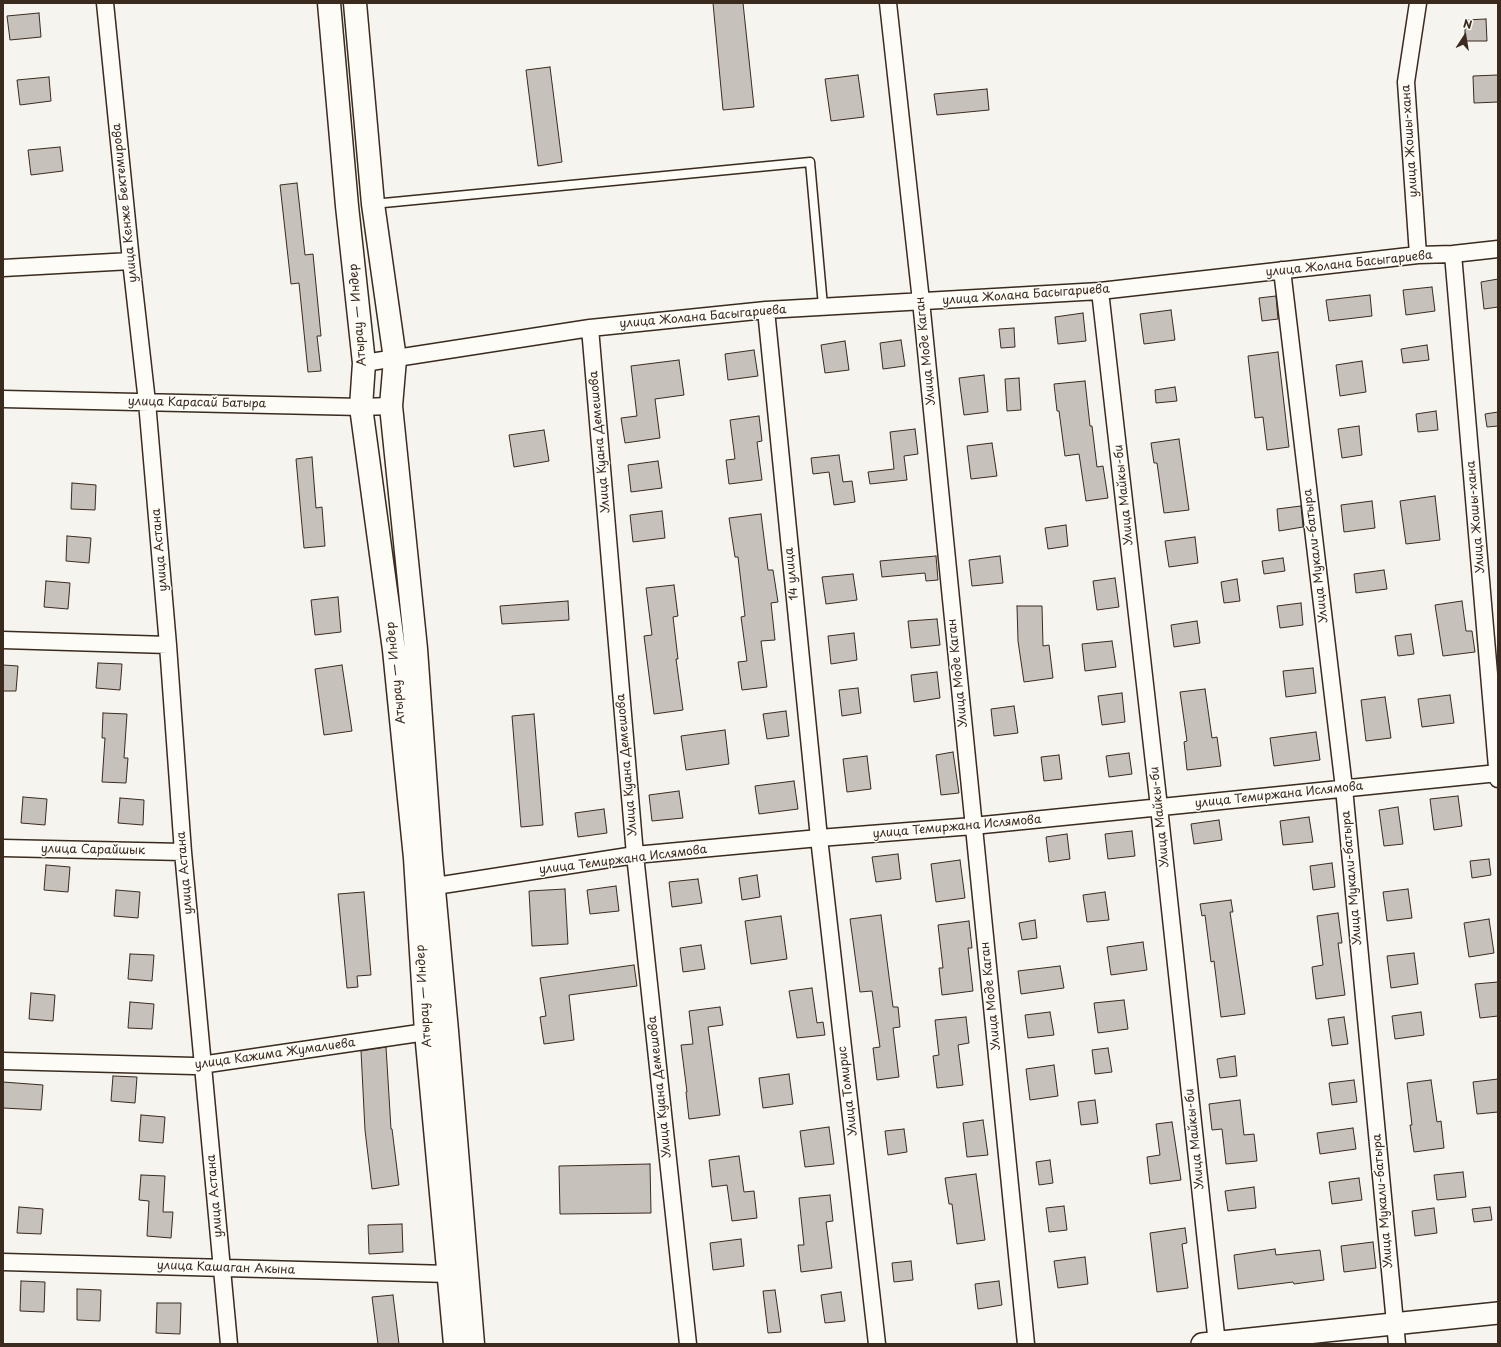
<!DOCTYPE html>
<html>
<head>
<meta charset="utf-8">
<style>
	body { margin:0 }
	#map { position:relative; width:1501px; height:1347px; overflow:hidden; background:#f5f4ee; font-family:"Playpen Sans",sans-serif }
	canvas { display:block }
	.frame { position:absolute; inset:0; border:4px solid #3b2a1e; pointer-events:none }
	.north { position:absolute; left:1445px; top:16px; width:40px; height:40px; -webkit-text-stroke:3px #fdfcf7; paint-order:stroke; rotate:12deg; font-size:11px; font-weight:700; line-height:16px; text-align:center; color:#3b2a1e }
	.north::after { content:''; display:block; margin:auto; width:14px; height:18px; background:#3b2a1e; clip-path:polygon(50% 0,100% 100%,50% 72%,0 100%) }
</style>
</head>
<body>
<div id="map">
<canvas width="1501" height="1347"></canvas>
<div class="frame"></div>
<div class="north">N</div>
</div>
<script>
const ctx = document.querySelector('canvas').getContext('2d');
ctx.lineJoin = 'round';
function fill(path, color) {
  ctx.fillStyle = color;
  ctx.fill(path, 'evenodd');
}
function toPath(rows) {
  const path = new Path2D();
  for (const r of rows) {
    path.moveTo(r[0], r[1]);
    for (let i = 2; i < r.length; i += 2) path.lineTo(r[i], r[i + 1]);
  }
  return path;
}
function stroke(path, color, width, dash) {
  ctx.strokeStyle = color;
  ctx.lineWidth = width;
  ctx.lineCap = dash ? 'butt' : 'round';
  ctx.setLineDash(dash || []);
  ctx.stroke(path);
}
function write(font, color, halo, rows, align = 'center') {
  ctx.font = font + ' "Playpen Sans",sans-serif';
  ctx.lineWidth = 3;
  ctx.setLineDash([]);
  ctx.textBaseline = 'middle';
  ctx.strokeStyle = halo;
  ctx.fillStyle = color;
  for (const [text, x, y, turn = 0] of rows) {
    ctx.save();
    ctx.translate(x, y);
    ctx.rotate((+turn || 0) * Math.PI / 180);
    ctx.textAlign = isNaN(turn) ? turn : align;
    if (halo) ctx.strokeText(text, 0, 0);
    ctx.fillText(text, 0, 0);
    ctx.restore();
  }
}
const building = toPath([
	[713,3,743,3,754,107,723,110,713,3],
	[39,13,41,37,10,40,7,16,39,13],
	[1486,19,1487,41,1465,41,1465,20,1486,19],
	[550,67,562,162,538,166,526,70,550,67],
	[858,75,864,117,831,121,825,79,858,75],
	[1498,75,1498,102,1474,103,1473,76,1498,75],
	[49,77,51,101,20,105,17,80,49,77],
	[987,89,989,110,937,115,934,94,987,89],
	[60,147,63,171,31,175,28,150,60,147],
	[297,183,305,255,313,254,321,336,317,336,321,371,308,372,299,283,291,284,280,185,297,183],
	[1498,279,1498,307,1484,309,1481,282,1498,279],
	[1432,287,1435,311,1406,315,1403,290,1432,287],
	[1370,295,1372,316,1329,321,1326,300,1370,295],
	[1276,296,1278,319,1262,321,1259,298,1276,296],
	[1171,310,1175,340,1144,344,1140,314,1171,310],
	[1083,313,1086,341,1058,344,1055,317,1083,313],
	[1014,328,1015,347,1001,348,999,329,1014,328],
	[901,340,905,366,883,369,880,343,901,340],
	[845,341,849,370,825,373,821,345,845,341],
	[1427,345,1429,360,1403,363,1401,349,1427,345],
	[754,350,758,376,728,380,725,354,754,350],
	[1278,352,1289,447,1267,450,1263,417,1255,418,1248,356,1278,352],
	[679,360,684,395,655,399,660,438,625,443,621,418,637,416,631,366,679,360],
	[1362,361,1366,392,1340,396,1336,365,1362,361],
	[984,375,988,412,964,415,959,378,984,375],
	[1019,378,1021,410,1007,411,1005,379,1019,378],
	[1085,381,1090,426,1092,426,1097,467,1103,466,1108,498,1086,501,1079,454,1065,456,1059,411,1057,411,1054,384,1085,381],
	[1175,387,1177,401,1156,403,1155,390,1175,387],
	[1436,411,1438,430,1418,432,1416,414,1436,411],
	[1498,412,1498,426,1487,427,1485,414,1498,412],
	[759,416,762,441,757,442,762,480,729,484,726,460,735,459,730,420,759,416],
	[1359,426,1362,455,1342,458,1338,429,1359,426],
	[915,429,918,454,904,456,907,480,870,484,868,472,894,469,890,432,915,429],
	[544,430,549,461,514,467,509,435,544,430],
	[1179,439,1189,510,1164,513,1157,463,1154,463,1151,443,1179,439],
	[992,443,997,476,971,479,967,446,992,443],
	[839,455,843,482,852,481,855,502,834,505,829,472,813,474,811,458,839,455],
	[312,457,316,508,322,507,325,546,304,548,296,459,312,457],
	[658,461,662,488,631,492,628,465,658,461],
	[72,483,96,485,95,510,71,509,72,483],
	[1435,496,1440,540,1406,544,1400,501,1435,496],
	[1372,501,1375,528,1344,532,1341,505,1372,501],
	[1301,506,1303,527,1279,531,1277,509,1301,506],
	[662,511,665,538,633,542,630,515,662,511],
	[761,514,768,570,773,570,778,602,771,603,775,640,761,641,767,687,742,690,738,662,747,661,741,617,745,616,738,557,735,557,729,518,761,514],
	[1066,525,1068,546,1048,549,1045,528,1066,525],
	[67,536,91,538,89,563,66,561,67,536],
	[1195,537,1198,563,1169,567,1165,541,1195,537],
	[936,556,938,580,926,581,925,573,882,577,880,561,936,556],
	[1000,556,1003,583,972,586,969,560,1000,556],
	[1283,558,1285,571,1264,574,1262,561,1283,558],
	[1384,570,1387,589,1356,593,1354,574,1384,570],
	[853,574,857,600,826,604,822,577,853,574],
	[1115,578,1119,607,1097,610,1093,581,1115,578],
	[1237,579,1240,601,1224,603,1221,582,1237,579],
	[46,581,70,583,68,609,44,607,46,581],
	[674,585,678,616,673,617,678,659,676,659,683,710,654,714,644,636,652,635,646,588,674,585],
	[338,597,341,632,315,635,311,600,338,597],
	[568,601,569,620,502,624,500,606,568,601],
	[1462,601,1466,631,1472,631,1475,652,1443,656,1435,605,1462,601],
	[1301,603,1303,625,1280,628,1277,606,1301,603],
	[1017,606,1042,606,1043,646,1049,645,1053,678,1024,682,1018,641,1017,606],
	[937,619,940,645,911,648,908,621,937,619],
	[1197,621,1200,643,1174,647,1171,625,1197,621],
	[854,633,857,660,831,664,828,636,854,633],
	[1411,634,1414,654,1398,656,1395,636,1411,634],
	[1112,641,1116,667,1085,671,1082,644,1112,641],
	[98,663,122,664,120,690,96,688,98,663],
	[3,665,18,666,16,691,3,691,3,665],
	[342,665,352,731,324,735,315,669,342,665],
	[1313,668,1316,693,1286,697,1283,671,1313,668],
	[937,672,940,698,914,702,911,675,937,672],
	[858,688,861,713,842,716,839,690,858,688],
	[1205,689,1212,738,1217,737,1221,766,1187,770,1184,742,1187,741,1180,692,1205,689],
	[1122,693,1125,722,1102,725,1098,696,1122,693],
	[1450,695,1454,723,1422,727,1418,699,1450,695],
	[1385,697,1391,738,1366,741,1361,700,1385,697],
	[1014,706,1018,733,994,736,991,709,1014,706],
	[786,711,789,736,767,739,763,714,786,711],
	[103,713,127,714,124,758,128,758,126,783,102,782,105,738,102,738,103,713],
	[534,714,543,825,521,827,512,716,534,714],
	[725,730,729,764,686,770,681,736,725,730],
	[1316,732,1320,760,1274,766,1270,738,1316,732],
	[953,752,959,793,941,795,936,755,953,752],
	[1129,753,1132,774,1109,777,1106,756,1129,753],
	[1059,755,1062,779,1044,781,1041,757,1059,755],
	[867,756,871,789,847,792,843,759,867,756],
	[794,781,798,809,759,814,755,786,794,781],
	[679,791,683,818,652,821,649,795,679,791],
	[1458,796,1462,826,1434,830,1430,799,1458,796],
	[23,797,47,799,45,825,21,823,23,797],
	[120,798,144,800,143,825,118,823,120,798],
	[1398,807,1403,844,1384,846,1379,810,1398,807],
	[604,809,607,833,578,837,575,813,604,809],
	[1309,817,1313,842,1283,845,1280,821,1309,817],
	[1219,820,1222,840,1194,844,1191,824,1219,820],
	[1132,831,1135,856,1108,859,1105,834,1132,831],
	[1067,834,1070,859,1049,862,1046,837,1067,834],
	[898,854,901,879,876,882,872,857,898,854],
	[1489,859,1491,875,1472,878,1470,861,1489,859],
	[960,860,965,898,936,902,931,864,960,860],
	[1332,863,1335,887,1313,890,1310,866,1332,863],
	[46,865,70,867,68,892,44,890,46,865],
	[757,875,760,897,742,900,739,878,757,875],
	[698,879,702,903,672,907,669,882,698,879],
	[616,886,619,911,590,914,587,890,616,886],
	[565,889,568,944,532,946,529,891,565,889],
	[1408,889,1412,918,1387,921,1383,892,1408,889],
	[116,890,140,892,138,918,114,916,116,890],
	[364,892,371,975,357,976,358,987,347,988,338,894,364,892],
	[1105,892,1109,920,1087,922,1083,895,1105,892],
	[1231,900,1233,912,1230,912,1245,1014,1221,1017,1214,961,1211,962,1205,915,1202,916,1200,904,1231,900],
	[1338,913,1342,943,1338,943,1345,995,1316,999,1312,967,1323,965,1317,916,1338,913],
	[881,915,893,1007,898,1007,900,1027,893,1028,899,1077,877,1080,873,1048,880,1047,872,991,860,992,850,919,881,915],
	[781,916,787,959,751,964,745,921,781,916],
	[1489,919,1494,953,1469,957,1464,923,1489,919],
	[1035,920,1037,938,1022,940,1019,923,1035,920],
	[969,921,972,948,968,948,973,991,942,995,939,968,943,968,938,925,969,921],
	[1143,942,1147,970,1111,975,1107,947,1143,942],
	[701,945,705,969,683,972,680,948,701,945],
	[1414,953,1418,984,1391,988,1387,956,1414,953],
	[130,954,154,955,152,981,128,979,130,954],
	[634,965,637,986,569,995,574,1040,544,1044,540,1017,546,1016,540,978,634,965],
	[1060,966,1064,988,1021,994,1018,971,1060,966],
	[1498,982,1498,1016,1480,1018,1475,984,1498,982],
	[812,988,817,1023,823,1022,825,1035,797,1038,789,991,812,988],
	[31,993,55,995,53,1021,29,1019,31,993],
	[1124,1000,1128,1029,1098,1033,1094,1003,1124,1000],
	[130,1002,154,1004,152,1029,128,1028,130,1002],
	[720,1007,723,1025,708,1027,720,1115,689,1119,686,1092,687,1092,681,1045,693,1044,689,1011,720,1007],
	[1050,1012,1054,1035,1028,1038,1025,1015,1050,1012],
	[1421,1012,1424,1035,1395,1039,1392,1016,1421,1012],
	[966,1017,969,1043,958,1045,963,1085,937,1088,933,1056,939,1055,935,1020,966,1017],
	[1344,1017,1348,1044,1332,1046,1328,1019,1344,1017],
	[386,1047,391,1129,392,1129,399,1185,372,1189,365,1130,361,1051,386,1047],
	[1108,1048,1112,1072,1095,1074,1092,1050,1108,1048],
	[1235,1056,1237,1076,1220,1078,1217,1059,1235,1056],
	[1054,1065,1058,1096,1030,1100,1026,1069,1054,1065],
	[789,1074,793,1104,763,1108,759,1078,789,1074],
	[113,1076,137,1077,135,1103,111,1101,113,1076],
	[1498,1079,1498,1112,1477,1114,1473,1082,1498,1079],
	[1354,1080,1357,1102,1332,1105,1329,1083,1354,1080],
	[1431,1080,1437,1122,1441,1121,1444,1148,1414,1152,1410,1125,1412,1125,1407,1083,1431,1080],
	[3,1082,43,1085,41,1110,3,1108,3,1082],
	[1095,1100,1098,1123,1081,1125,1078,1102,1095,1100],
	[1240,1100,1244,1135,1254,1134,1257,1161,1226,1164,1222,1129,1212,1130,1209,1104,1240,1100],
	[141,1115,165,1117,163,1143,139,1141,141,1115],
	[983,1120,988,1155,967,1157,963,1123,983,1120],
	[1172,1122,1181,1180,1150,1184,1147,1157,1160,1155,1156,1124,1172,1122],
	[829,1127,834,1164,805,1167,800,1131,829,1127],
	[1353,1128,1356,1149,1320,1154,1317,1133,1353,1128],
	[904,1129,907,1152,888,1155,885,1131,904,1129],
	[739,1156,744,1192,754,1191,757,1218,732,1221,727,1185,712,1187,709,1160,739,1156],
	[1050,1160,1053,1183,1039,1185,1036,1162,1050,1160],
	[650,1164,651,1213,560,1214,559,1166,650,1164],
	[1463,1172,1466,1197,1437,1200,1434,1175,1463,1172],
	[976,1174,985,1240,957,1244,952,1204,949,1204,945,1178,976,1174],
	[141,1175,165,1176,163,1212,173,1212,171,1238,147,1236,149,1201,139,1200,141,1175],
	[1359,1178,1362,1200,1332,1204,1329,1182,1359,1178],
	[1254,1187,1256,1208,1228,1211,1225,1191,1254,1187],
	[830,1195,833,1221,826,1222,832,1268,801,1272,798,1245,804,1245,799,1198,830,1195],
	[1064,1206,1067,1230,1049,1232,1046,1208,1064,1206],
	[19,1207,43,1209,41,1234,17,1233,19,1207],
	[1490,1207,1492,1220,1474,1222,1472,1209,1490,1207],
	[1434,1208,1437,1233,1415,1236,1412,1211,1434,1208],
	[402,1224,403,1252,369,1254,368,1225,402,1224],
	[1185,1228,1187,1243,1182,1244,1188,1288,1157,1292,1150,1233,1185,1228],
	[741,1239,744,1266,713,1270,710,1243,741,1239],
	[1373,1242,1376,1268,1344,1272,1341,1246,1373,1242],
	[1275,1249,1276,1255,1320,1250,1324,1280,1294,1284,1293,1282,1238,1289,1234,1255,1275,1249],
	[1085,1257,1088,1284,1058,1288,1054,1261,1085,1257],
	[911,1261,913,1280,894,1282,892,1263,911,1261],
	[21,1281,45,1282,44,1312,20,1311,21,1281],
	[999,1281,1002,1305,978,1309,975,1284,999,1281],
	[77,1289,101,1290,100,1321,77,1320,77,1289],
	[775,1290,781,1332,768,1333,763,1291,775,1290],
	[841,1292,845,1321,825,1323,821,1295,841,1292],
	[393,1295,399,1344,378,1344,372,1297,393,1295],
	[157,1303,181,1303,180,1334,156,1333,157,1303]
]);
const service = toPath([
	[373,204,810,162,823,306]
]);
const minor = toPath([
	[105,3,131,261,147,402,168,645,183,852,229,1344],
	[888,3,921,301,1026,1344],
	[1418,3,1406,82,1418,255],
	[1453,254,1498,779],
	[3,268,131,261],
	[1282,270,1344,788,1397,1344],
	[1100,291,1159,807,1217,1344],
	[766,310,819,838,877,1344],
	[590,328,635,855,688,1344],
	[364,363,590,328,766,310,1100,291,1418,255,1453,254,1498,249],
	[3,399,361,407,391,406],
	[3,640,168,645],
	[3,848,183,852],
	[423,888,635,855,819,838,973,826,1498,773],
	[3,1061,194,1066,426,1032],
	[3,1262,449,1274]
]);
const tertiary = toPath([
	[1202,1344,1498,1313]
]);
const secondary = toPath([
	[329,3,347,206,364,363,361,407,394,650,415,858,426,1032,455,1344],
	[355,3,373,204,395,359,391,406,416,649,431,857,447,1031,473,1344]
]);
const streetNames = [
	["улица Жошы-хана",1410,141,-94],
	["улица Кенже Бектемирова",125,203,-96],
	["улица Жолана Басыгариева",1349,264,-6],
	["улица Жолана Басыгариева",1026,295,-4],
	["Атырау — Индер",358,315,-95],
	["улица Жолана Басыгариева",703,317,-5],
	["Улица Моде Каган",926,351,-96],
	["улица Карасай Батыра",197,403,1],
	["Улица Куана Демешова",600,442,-95],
	["Улица Майкы-би",1124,495,-96],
	["Улица Жошы-хана",1476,517,-95],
	["улица Астана",160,550,-95],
	["Улица Мукали-батыра",1316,556,-97],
	["14 улица",792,574,-96],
	["Атырау — Индер",396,673,-96],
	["Улица Моде Каган",958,673,-96],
	["Улица Куана Демешова",627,765,-95],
	["улица Темиржана Ислямова",1279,795,-6],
	["Улица Майкы-би",1160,817,-96],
	["улица Темиржана Ислямова",957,827,-5],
	["улица Сарайшык",93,850,1],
	["улица Темиржана Ислямова",623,860,-7],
	["улица Астана",185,873,-95],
	["Улица Мукали-батыра",1352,878,-95],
	["Атырау — Индер",424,996,-94],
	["Улица Моде Каган",991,996,-96],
	["улица Кажима Жумалиева",275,1054,-8],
	["Улица Куана Демешова",660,1087,-96],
	["Улица Томирис",848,1091,-97],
	["Улица Майкы-би",1195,1139,-96],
	["улица Астана",215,1196,-95],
	["Улица Мукали-батыра",1383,1201,-95],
	["улица Кашаган Акына",226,1268,2]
];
fill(building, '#c7c1bb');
stroke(building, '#3b2a1e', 1);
stroke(service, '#3b2a1e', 11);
stroke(minor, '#3b2a1e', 19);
stroke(tertiary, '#3b2a1e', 24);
stroke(secondary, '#3b2a1e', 25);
stroke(service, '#fdfcf7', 8);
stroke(minor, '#fdfcf7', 16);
stroke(tertiary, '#fdfcf7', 21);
stroke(secondary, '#fdfcf7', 22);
write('12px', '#3b2a1e', '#fdfcf7', streetNames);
</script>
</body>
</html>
